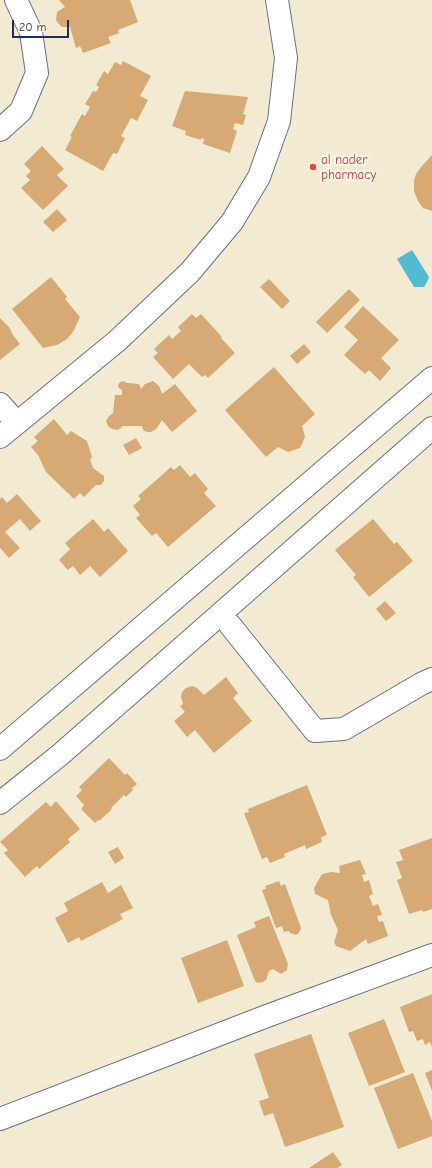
<!DOCTYPE html>
<html>
<head>
<meta charset="utf-8">
<style>
	body { margin:0 }
	#map { position:relative; width:432px; height:1168px; overflow:hidden; background:#f2ebd2; font-family:"Comic Neue",sans-serif }
	canvas { display:block }
	.scale { position:absolute; left:12px; top:20px; width:57px; height:18px; box-sizing:border-box; border:2px solid #1b2f5e; border-top:0; padding-left:5px; font-size:12px; line-height:14px; white-space:nowrap; color:#1b2f5e; -webkit-text-stroke:3px #fcf5e5; paint-order:stroke }
</style>
</head>
<body>
<div id="map">
<canvas width="432" height="1168"></canvas>
<div class="scale">20 m</div>
</div>
<script>
const ctx = document.querySelector('canvas').getContext('2d');
ctx.lineJoin = 'round';
function fill(path, color) {
  ctx.fillStyle = color;
  ctx.fill(path, 'evenodd');
}
function toPath(rows) {
  const path = new Path2D();
  for (const r of rows) {
    path.moveTo(r[0], r[1]);
    for (let i = 2; i < r.length; i += 2) path.lineTo(r[i], r[i + 1]);
  }
  return path;
}
function stroke(path, color, width, dash) {
  ctx.strokeStyle = color;
  ctx.lineWidth = width;
  ctx.lineCap = dash ? 'butt' : 'round';
  ctx.setLineDash(dash || []);
  ctx.stroke(path);
}
function write(font, color, halo, rows, align = 'center') {
  ctx.font = font + ' "Comic Neue",sans-serif';
  ctx.lineWidth = 4;
  ctx.setLineDash([]);
  ctx.textBaseline = 'middle';
  ctx.strokeStyle = halo;
  ctx.fillStyle = color;
  for (const [text, x, y, turn = 0] of rows) {
    ctx.save();
    ctx.translate(x, y);
    ctx.rotate((+turn || 0) * Math.PI / 180);
    ctx.textAlign = isNaN(turn) ? turn : align;
    if (halo) ctx.strokeText(text, 0, 0);
    ctx.fillText(text, 0, 0);
    ctx.restore();
  }
}
const water = toPath([
	[412,250,429,277,427,282,424,287,414,287,397,259]
]);
const building = toPath([
	[59,0,130,0,138,22,118,30,119,33,108,37,111,43,83,53,80,46,76,48,70,27,62,27,57,22,56,19,57,12,65,7],
	[123,61,151,76,140,96,148,100,137,121,131,118,121,136,125,138,117,154,113,153,103,171,65,150,72,137,70,136,82,114,85,116,90,107,85,104,93,91,96,92,99,87,96,85,104,71,108,74,115,62,121,65],
	[185,91,248,97,243,114,246,115,243,125,235,123,233,129,237,131,230,153,203,144,204,139,201,138,201,140,185,135,186,131,172,126],
	[42,146,64,169,57,175,68,186,43,210,21,188,30,180,26,176,31,171,24,164],
	[432,155,432,211,423,208,418,201,414,191,414,181,416,174,422,166],
	[57,209,67,220,53,232,43,222],
	[51,277,67,297,65,299,80,317,73,332,67,339,57,345,43,348,12,309],
	[269,279,290,301,282,309,260,287],
	[349,289,360,300,327,333,316,322],
	[363,306,399,340,381,358,391,368,380,381,369,370,365,374,344,355,358,340,344,327],
	[192,314,196,318,201,314,222,337,221,338,235,353,208,378,205,375,202,377,189,364,173,379,153,357,158,353,154,349,169,335,172,339,181,331,178,327],
	[0,318,9,327,13,335,20,344,0,360],
	[304,344,311,352,297,364,290,356],
	[274,367,315,414,302,426,305,437,300,448,288,452,278,447,266,457,225,410],
	[123,381,127,383,139,384,141,389,145,384,153,381,159,386,162,394,175,384,197,411,172,432,162,420,156,429,151,432,147,432,143,430,142,426,123,426,118,430,112,429,108,426,106,421,109,416,113,413,115,395,122,395,122,390,119,388,118,385,120,382],
	[54,419,67,435,71,431,87,441,92,457,90,460,93,468,104,476,104,481,101,485,96,485,84,497,80,493,74,499,46,472,38,455,31,447,38,441,34,437],
	[136,438,142,448,129,455,123,445],
	[180,465,190,477,195,473,208,489,204,493,216,506,168,547,156,533,152,536,136,518,140,515,133,506,141,499,138,496,171,467,174,470],
	[17,494,41,521,30,531,20,519,5,532,20,548,9,558,0,548,0,499,2,497,7,503],
	[93,519,104,532,108,528,128,551,100,577,90,566,80,575,73,566,68,570,59,560,70,549,65,543],
	[373,519,394,544,397,542,413,561,369,597,353,577,356,575,335,550],
	[385,601,396,613,386,621,376,609],
	[226,677,238,693,233,698,252,721,214,753,195,730,187,737,174,721,185,712,180,706,183,704,181,697,182,692,186,688,192,686,197,688,204,695],
	[109,758,125,775,127,773,137,784,132,788,133,790,126,797,124,795,111,808,112,809,99,821,98,820,95,823,81,809,84,805,76,796,82,790,79,787],
	[307,785,327,835,321,837,322,842,306,849,305,845,284,854,285,857,270,863,267,857,262,859,244,813,249,812,248,809],
	[56,801,80,829,68,839,70,842,39,869,37,866,25,877,4,853,8,850,0,842,46,802,51,807],
	[432,838,432,909,423,912,422,910,409,914,397,880,402,878,396,862,403,860,399,850],
	[118,847,124,858,115,864,108,852],
	[360,860,366,874,362,875,364,882,369,880,373,894,369,896,373,906,378,904,382,915,377,916,379,922,383,921,388,936,368,944,366,939,350,951,336,946,334,942,338,930,331,915,328,900,315,894,314,888,322,874,331,872,340,873,339,866],
	[279,881,281,886,285,884,301,928,299,933,296,935,290,933,289,931,284,932,282,926,276,928,262,890,266,889,265,886],
	[102,882,108,893,121,885,133,908,120,914,123,919,81,941,79,937,68,943,55,918,68,911,64,903],
	[269,916,288,964,287,970,281,974,273,969,269,971,266,980,263,982,258,983,255,981,237,935,256,927,254,922],
	[227,940,244,986,198,1003,181,958],
	[432,994,432,1047,430,1042,425,1045,423,1039,417,1041,413,1031,409,1032,400,1007],
	[384,1019,405,1072,369,1086,348,1033],
	[311,1034,344,1127,285,1147,273,1113,264,1116,259,1101,269,1098,254,1054],
	[432,1070,432,1091,425,1073],
	[413,1073,432,1121,432,1136,398,1149,374,1088],
	[333,1152,342,1165,337,1168,309,1168]
]);
const street = toPath([
	[0,130,21,111,37,73,31,32,16,0],
	[0,404,17,423],
	[0,437,117,341,190,272,232,222,259,177,279,121,286,58,277,0],
	[230,625,315,731,344,729,421,684,432,679],
	[0,749,432,378],
	[0,803,61,754,432,428],
	[0,1119,267,1016,432,955]
]);
const markers = [
	[313,167,4,"#e0444e"]
];
const healthNames = [
	["al nader",321,160],
	["pharmacy",321,175]
];
fill(water, '#54b9d3');
fill(building, '#d6a975');
stroke(street, '#667187', 24);
stroke(street, '#fff', 22);
for (const [x, y, r, color] of markers) {
  const dot = new Path2D();
  dot.arc(x, y, r, 0, 2 * Math.PI);
  ctx.fillStyle = color;
  ctx.fill(dot);
  stroke(dot, '#fcf5e5', 1.5);
}
write('13px', '#be3a42', '#fcf5e5', healthNames, 'left');
</script>
</body>
</html>
